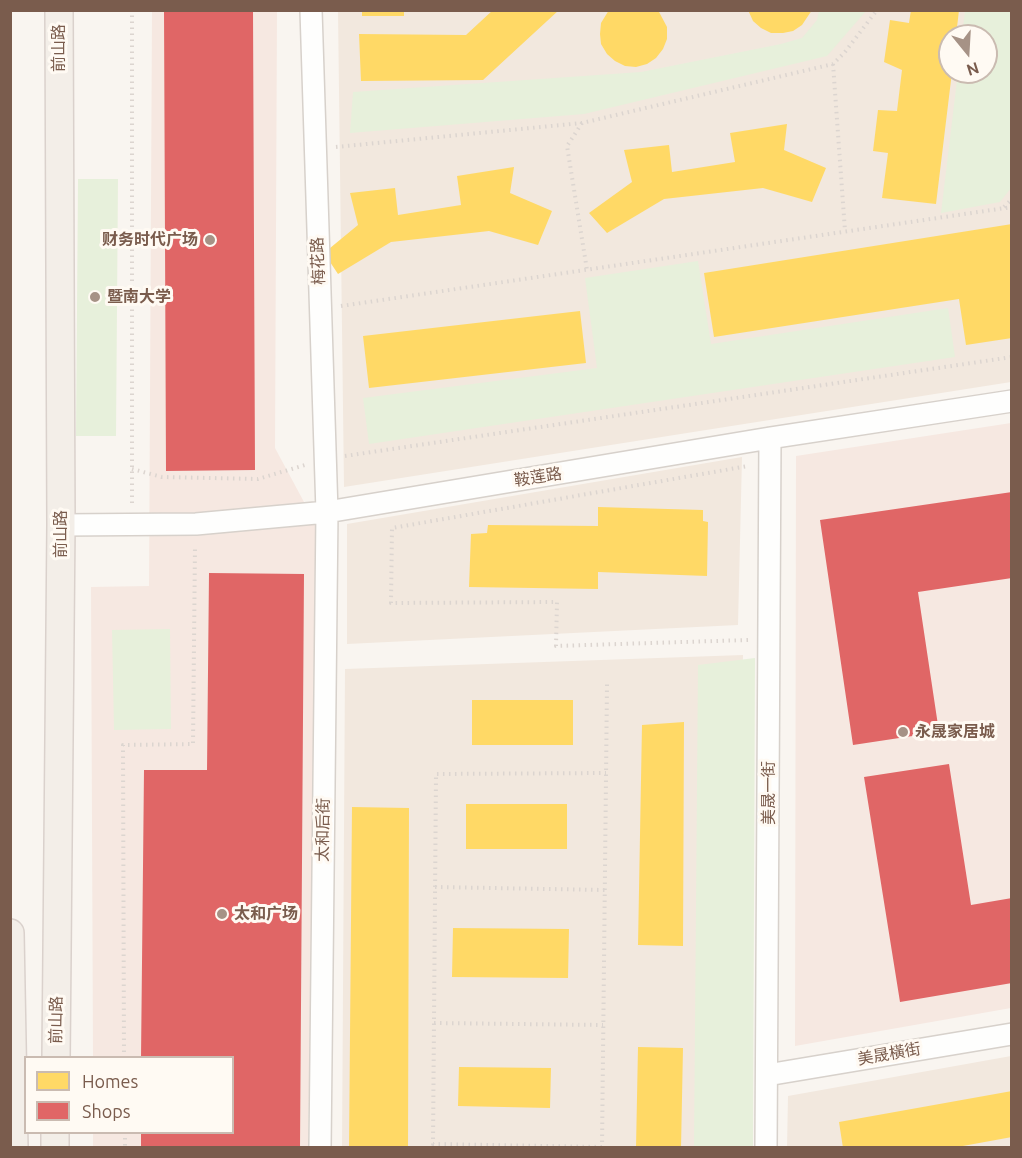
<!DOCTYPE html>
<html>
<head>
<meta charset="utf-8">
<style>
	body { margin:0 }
	#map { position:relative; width:1022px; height:1158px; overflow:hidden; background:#f9f5f0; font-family:Ubuntu,sans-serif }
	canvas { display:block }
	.frame { position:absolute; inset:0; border:12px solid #7a5c4d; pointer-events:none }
	.legend { position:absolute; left:24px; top:1056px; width:210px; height:78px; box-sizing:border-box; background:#fffaf3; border:2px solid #cabbb1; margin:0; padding:8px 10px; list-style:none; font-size:18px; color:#7a5c4d }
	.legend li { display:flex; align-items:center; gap:12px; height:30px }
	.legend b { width:30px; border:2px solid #cabbb1 }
	.north { position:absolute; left:938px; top:24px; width:60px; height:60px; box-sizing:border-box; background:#fffaf3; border:2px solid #cabbb1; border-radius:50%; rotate:162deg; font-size:16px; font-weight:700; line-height:24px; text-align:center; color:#7a5c4d }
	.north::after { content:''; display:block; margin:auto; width:21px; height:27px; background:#a69286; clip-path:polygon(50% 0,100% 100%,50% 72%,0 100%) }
</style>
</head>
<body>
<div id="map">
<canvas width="1022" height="1158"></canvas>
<div class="frame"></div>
<ul class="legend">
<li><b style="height:16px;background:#ffd966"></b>Homes</li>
<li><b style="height:16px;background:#e06666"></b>Shops</li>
</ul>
<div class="north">N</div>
</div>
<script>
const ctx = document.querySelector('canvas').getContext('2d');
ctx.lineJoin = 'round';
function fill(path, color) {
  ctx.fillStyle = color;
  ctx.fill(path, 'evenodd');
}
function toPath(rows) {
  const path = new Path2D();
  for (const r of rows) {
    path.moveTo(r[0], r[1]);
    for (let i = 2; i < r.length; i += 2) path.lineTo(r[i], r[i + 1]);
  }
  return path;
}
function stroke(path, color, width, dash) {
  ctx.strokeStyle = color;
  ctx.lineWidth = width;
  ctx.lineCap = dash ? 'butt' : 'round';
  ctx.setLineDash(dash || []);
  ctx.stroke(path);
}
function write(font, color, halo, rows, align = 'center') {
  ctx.font = font + ' Ubuntu,"Noto Sans SC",sans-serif';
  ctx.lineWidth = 6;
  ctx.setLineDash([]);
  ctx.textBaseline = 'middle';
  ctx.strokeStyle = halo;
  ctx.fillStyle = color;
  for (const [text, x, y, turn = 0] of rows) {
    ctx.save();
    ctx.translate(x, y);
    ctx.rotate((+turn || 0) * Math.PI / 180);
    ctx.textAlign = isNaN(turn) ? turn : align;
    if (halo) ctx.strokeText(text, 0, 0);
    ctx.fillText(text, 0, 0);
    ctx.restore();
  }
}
const residential = toPath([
	[338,11,1011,11,1011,382,344,487],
	[950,36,986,36,986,72,950,72],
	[742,457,738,625,347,644,347,524],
	[743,655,735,1147,342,1148,345,669],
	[1011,1056,1011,1147,787,1148,788,1096]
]);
const commercial = toPath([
	[152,11,277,11,275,448,318,528,308,1147,93,1147,93,1133,232,1132,232,1058,93,1057,91,587,149,586],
	[1011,423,1011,1008,795,1046,796,456]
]);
const green = toPath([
	[819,11,866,11,827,56,584,114,350,133,353,92,641,72,781,44,802,38,817,20],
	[965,11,1011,11,1011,188,1000,202,941,213,958,72,986,72,986,36,962,36],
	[78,179,118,179,116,436,76,436],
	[698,261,711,344,948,308,955,357,369,444,363,398,597,368,585,278],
	[170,629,171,729,114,730,112,630],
	[755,658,753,1147,694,1147,698,665]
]);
const homes = toPath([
	[362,10,404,10,404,16,362,16],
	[493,10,559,10,483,80,361,81,359,34,466,35],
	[609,10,658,10,667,27,667,39,663,49,656,58,647,64,636,67,625,66,615,61,607,54,601,44,600,34,601,23],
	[748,10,812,10,802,25,793,31,783,33,771,33,761,28,753,21],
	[911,10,959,10,956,36,950,36,950,72,952,72,936,204,882,198,888,153,873,151,878,110,897,111,902,70,884,62,890,20,909,23],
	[787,124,784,150,826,168,812,202,763,188,664,199,607,233,589,213,632,182,624,150,669,145,672,172,735,162,730,133],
	[514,167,510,193,552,211,538,245,489,231,391,242,338,274,324,253,358,225,350,193,395,188,398,215,461,205,457,176],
	[1012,224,1012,338,966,345,959,299,714,337,704,273],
	[580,311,586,363,369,388,363,336],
	[598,507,703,510,703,521,708,522,707,576,598,572,598,589,469,587,471,534,487,533,488,525,598,526],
	[472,700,573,700,573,745,472,745],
	[684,722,683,946,638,945,642,725],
	[466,804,567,804,567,849,466,849],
	[352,807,409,808,408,1148,349,1148],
	[453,928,569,929,568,978,452,977],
	[638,1047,683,1048,681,1148,636,1148],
	[459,1067,551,1068,550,1108,458,1106],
	[1012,1091,1012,1137,952,1148,843,1148,839,1122]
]);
const shops = toPath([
	[164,10,253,10,255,470,166,471],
	[1012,492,1012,578,918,592,939,732,853,745,820,520],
	[209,573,304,574,300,1148,141,1148,141,1132,232,1132,232,1058,141,1058,144,770,207,770],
	[949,764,971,905,1012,898,1012,983,900,1002,864,777]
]);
const path = toPath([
	[833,64,845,231],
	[582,123,567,146,587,270],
	[336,147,582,123,833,64,845,52,877,10],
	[1004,207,1012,199],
	[341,306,1012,207],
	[345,456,1012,357],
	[132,469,162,477,258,479,305,465],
	[132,503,132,10],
	[748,640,556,646,557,602,391,603,392,528,748,466],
	[435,887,605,890],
	[434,1023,603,1025],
	[124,1058,123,745,193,744,195,545],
	[125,1132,125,1148],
	[602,1147,433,1144,436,774,606,773],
	[602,1148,607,684]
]);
const minor = toPath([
	[311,10,327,512,320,1148],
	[61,525,196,524,327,512,770,438,1012,401],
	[767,1075,1012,1034],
	[766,1148,770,438]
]);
const major = toPath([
	[10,933,14,1148],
	[56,1058,61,525,59,10],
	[55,1132,55,1148]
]);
const markers = [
	[210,240,6,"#a69286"],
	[95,297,6,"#a69286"],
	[903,732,6,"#a69286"],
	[222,914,6,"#a69286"]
];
const streetNames = [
	["前山路",59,48,-90],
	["梅花路",318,261,-92],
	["鞍莲路",538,477,-9],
	["前山路",61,534,-90],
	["美晟一街",769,793,-90],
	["太和后街",323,830,-89],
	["前山路",56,1020,-89],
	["美晟橫街",889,1054,-10]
];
const poiNames = [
	["财务时代广场",198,240,"right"],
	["暨南大学",107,297],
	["永晟家居城",915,732],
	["太和广场",234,914]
];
fill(residential, '#f2e8de');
fill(commercial, '#f6e8e1');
fill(green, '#e7f0db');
fill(homes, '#ffd966');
fill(shops, '#e06666');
stroke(minor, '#d7d1cb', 24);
stroke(major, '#dad1cc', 30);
stroke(path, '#dcd5d0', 4, [1.5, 4.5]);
stroke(minor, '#fefefd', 21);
stroke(major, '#f3eee8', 27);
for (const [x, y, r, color] of markers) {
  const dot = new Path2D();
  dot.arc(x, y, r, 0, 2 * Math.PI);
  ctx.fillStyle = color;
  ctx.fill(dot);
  stroke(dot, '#fffaf3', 2);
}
write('16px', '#7a5c4d', '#fffaf3', streetNames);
write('bold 16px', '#7a5c4d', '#fffaf3', poiNames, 'left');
</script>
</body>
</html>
